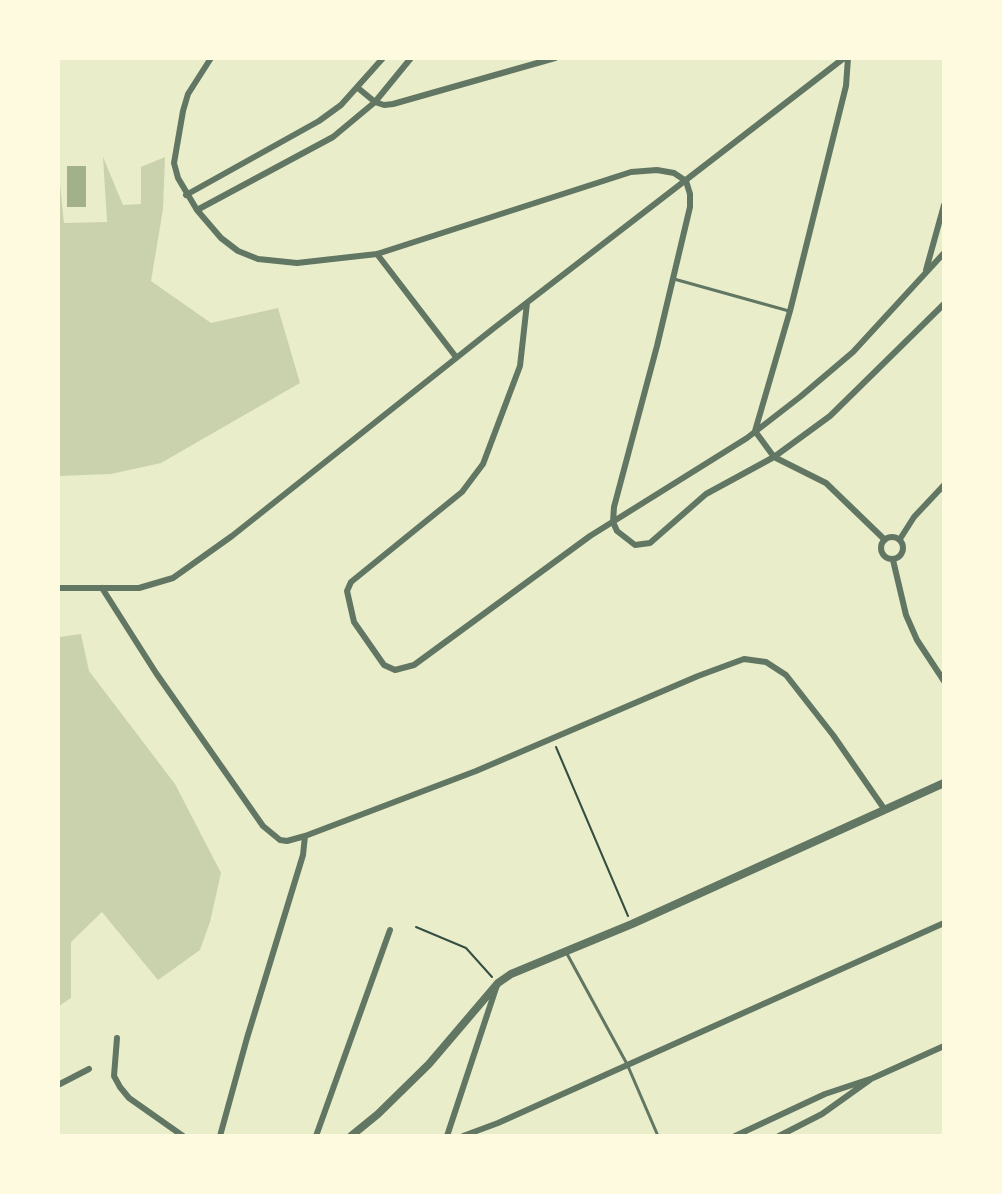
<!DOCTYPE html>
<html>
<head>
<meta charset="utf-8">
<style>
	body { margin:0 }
	#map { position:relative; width:1002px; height:1194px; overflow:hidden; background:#e9edc9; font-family:"Sofia Sans Condensed",sans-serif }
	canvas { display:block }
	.frame { position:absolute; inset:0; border:60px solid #fefae0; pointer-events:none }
</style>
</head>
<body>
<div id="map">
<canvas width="1002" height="1194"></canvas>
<div class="frame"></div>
</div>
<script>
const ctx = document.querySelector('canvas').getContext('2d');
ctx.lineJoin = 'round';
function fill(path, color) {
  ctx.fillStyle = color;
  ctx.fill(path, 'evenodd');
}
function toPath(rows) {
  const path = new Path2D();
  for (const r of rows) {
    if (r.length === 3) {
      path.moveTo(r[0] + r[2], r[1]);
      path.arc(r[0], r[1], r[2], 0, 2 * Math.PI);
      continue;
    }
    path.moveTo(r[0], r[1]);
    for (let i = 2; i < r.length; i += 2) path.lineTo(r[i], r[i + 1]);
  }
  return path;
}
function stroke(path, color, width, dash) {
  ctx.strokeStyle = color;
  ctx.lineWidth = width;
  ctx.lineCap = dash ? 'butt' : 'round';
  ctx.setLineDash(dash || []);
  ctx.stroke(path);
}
const green = toPath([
	[103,157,123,205,141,204,141,167,165,157,163,209,151,281,211,323,278,308,300,383,161,463,111,474,59,476,59,174,64,223,107,222],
	[81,634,89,671,175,784,221,873,210,922,200,950,158,980,102,912,71,942,71,998,59,1006,59,637]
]);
const water = toPath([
	[67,166,86,166,86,207,67,207]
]);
const path = toPath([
	[556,747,628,916],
	[416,927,466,948,492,977]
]);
const service = toPath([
	[674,279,789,311],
	[566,952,627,1064,658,1136]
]);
const minor = toPath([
	[211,58,188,94,183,111,174,163,178,178,197,210,221,238,238,251,258,259,297,263,377,254,631,172,657,170,674,173,686,181,690,194,690,207,657,346,614,507,613,522,617,531,635,545,650,543,706,494,774,457,830,416,944,304],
	[848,58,846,86,790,311,755,431,774,457,826,483,885,540],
	[358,88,375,102,384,105,393,104,555,58],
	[186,195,319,121,341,105,383,58],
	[197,210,333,137,375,102,411,58],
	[377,254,456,357],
	[926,270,944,205],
	[527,303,520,366,483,464,462,492,351,582,347,591,354,622,384,665,395,670,414,665,590,536,747,438,800,397,853,352,944,253],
	[892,548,11],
	[900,539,914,517,944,485],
	[893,560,906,615,917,640,944,681],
	[58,588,139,588,173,578,232,536,494,328,844,58],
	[102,588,156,673,263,826,280,840,287,841,305,836,476,771,698,676,744,659,766,662,786,675,833,735,885,810],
	[117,1038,114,1076,120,1087,129,1098,183,1136],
	[58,1085,89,1069],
	[220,1136,247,1038,303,855,305,836],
	[316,1136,390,930],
	[447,1136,497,985],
	[463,1136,498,1123,944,923],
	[735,1136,825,1094,873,1078,944,1046],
	[779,1136,822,1114,871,1079]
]);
const tertiary = toPath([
	[351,1136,378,1114,429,1064,498,983,511,974,632,924,944,783]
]);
fill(green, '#cad2ad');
fill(water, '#a3b18a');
stroke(path, '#344e41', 2);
stroke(service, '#617663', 3);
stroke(minor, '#617663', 6);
stroke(tertiary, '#617663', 8);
</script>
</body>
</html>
